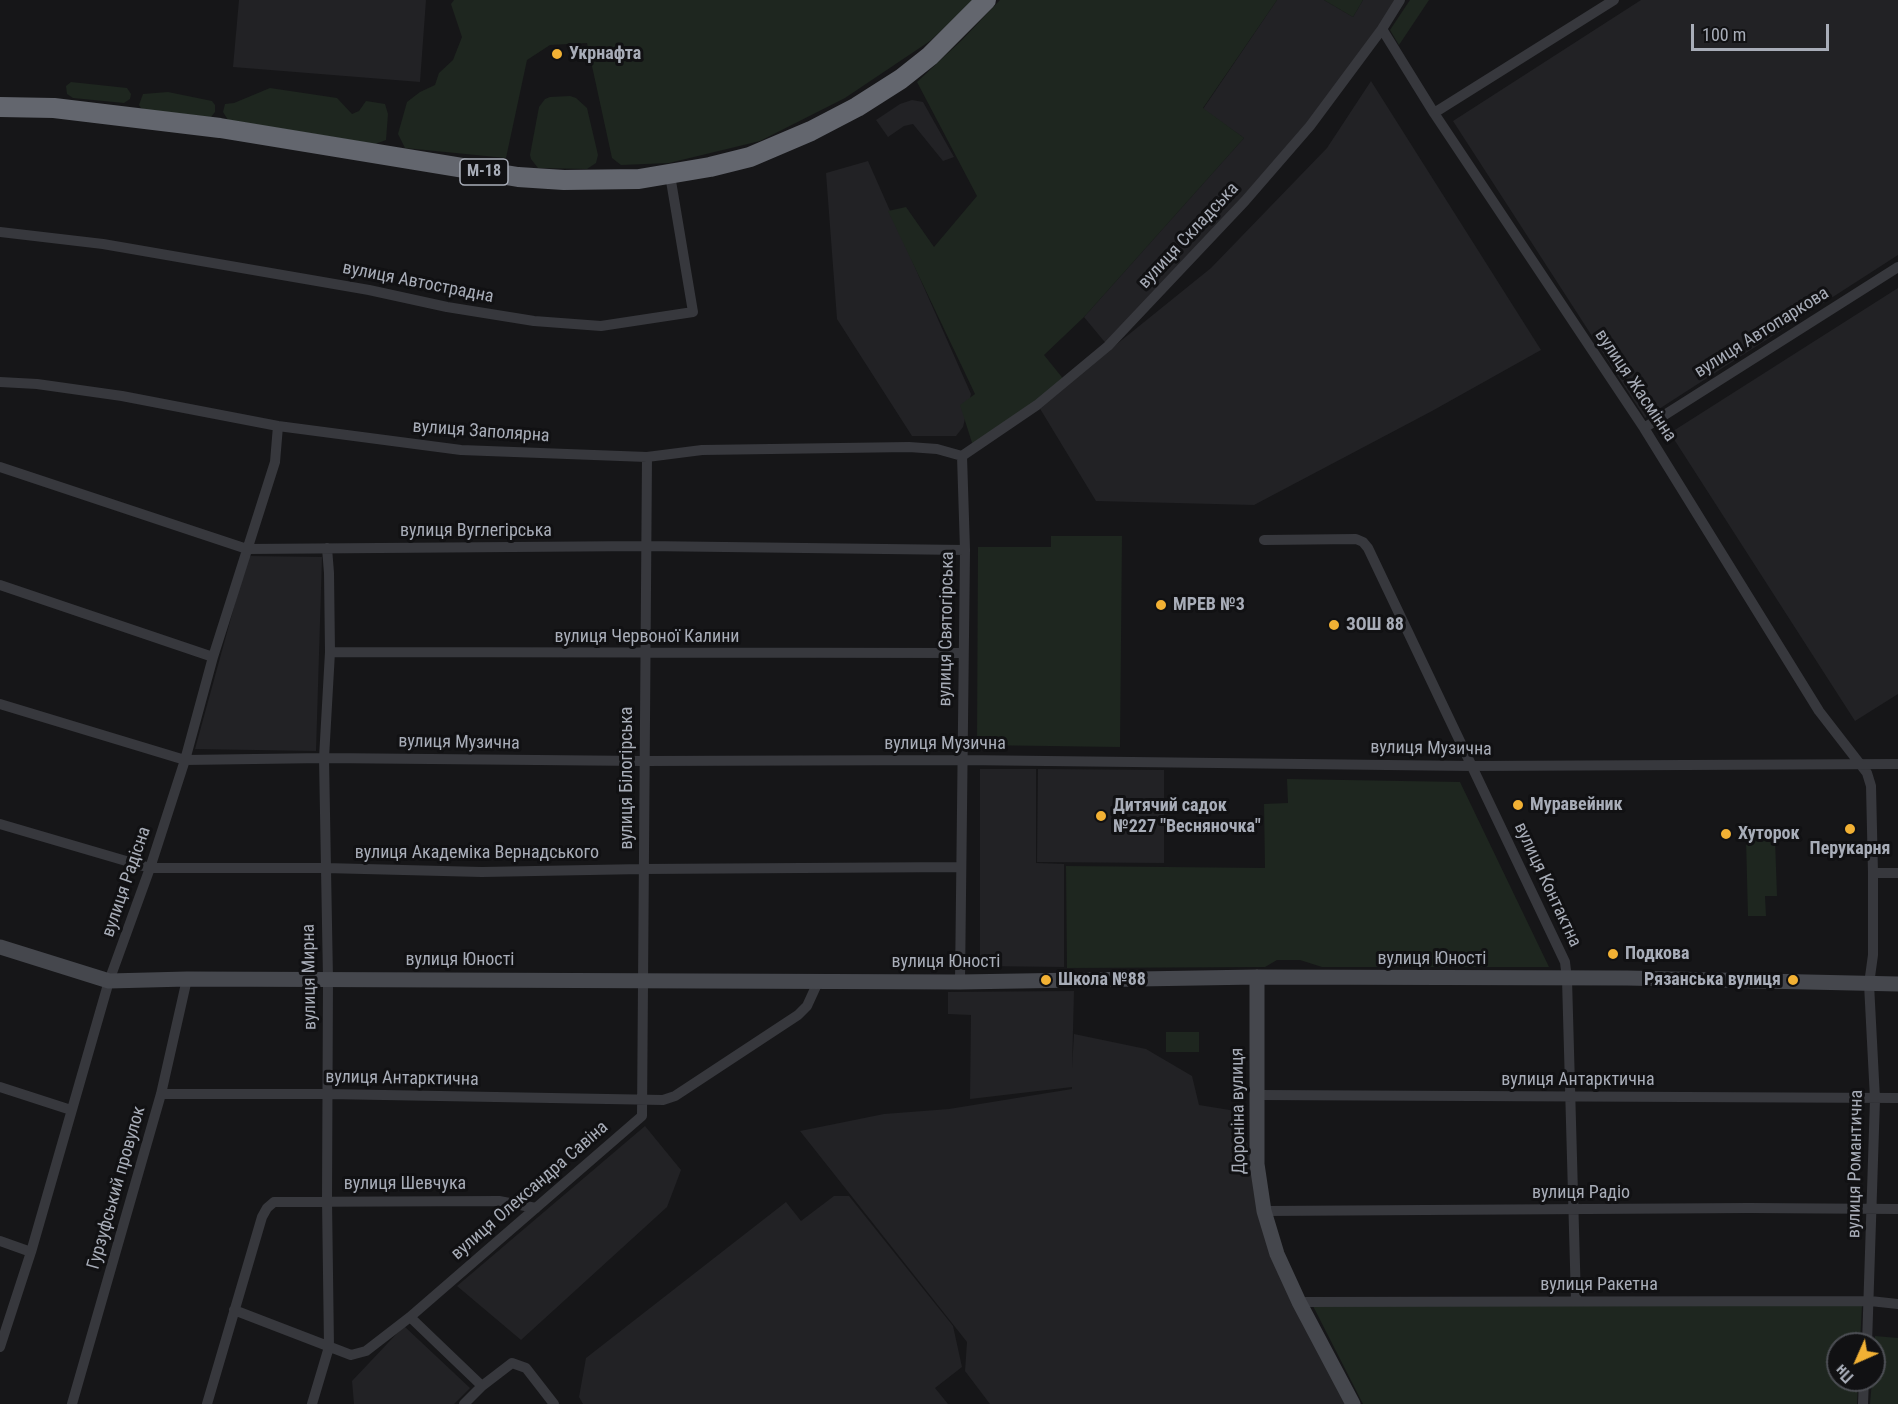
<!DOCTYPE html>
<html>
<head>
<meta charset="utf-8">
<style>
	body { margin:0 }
	#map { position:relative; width:1898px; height:1404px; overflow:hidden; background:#161618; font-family:"Roboto Condensed",sans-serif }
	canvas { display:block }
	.north { position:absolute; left:1826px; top:1332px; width:60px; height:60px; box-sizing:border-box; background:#111113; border:2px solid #4d4f55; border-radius:50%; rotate:225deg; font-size:16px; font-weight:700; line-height:24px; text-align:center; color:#a8adb8 }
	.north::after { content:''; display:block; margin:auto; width:21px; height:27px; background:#f2b134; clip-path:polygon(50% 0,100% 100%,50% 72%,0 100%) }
	.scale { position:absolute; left:1691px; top:24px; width:138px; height:27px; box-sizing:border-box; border:3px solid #a8adb8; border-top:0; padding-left:8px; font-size:18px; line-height:21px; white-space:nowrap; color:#a8adb8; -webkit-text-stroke:4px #111113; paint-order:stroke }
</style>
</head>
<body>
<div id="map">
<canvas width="1898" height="1404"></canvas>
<div class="north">Пн</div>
<div class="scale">100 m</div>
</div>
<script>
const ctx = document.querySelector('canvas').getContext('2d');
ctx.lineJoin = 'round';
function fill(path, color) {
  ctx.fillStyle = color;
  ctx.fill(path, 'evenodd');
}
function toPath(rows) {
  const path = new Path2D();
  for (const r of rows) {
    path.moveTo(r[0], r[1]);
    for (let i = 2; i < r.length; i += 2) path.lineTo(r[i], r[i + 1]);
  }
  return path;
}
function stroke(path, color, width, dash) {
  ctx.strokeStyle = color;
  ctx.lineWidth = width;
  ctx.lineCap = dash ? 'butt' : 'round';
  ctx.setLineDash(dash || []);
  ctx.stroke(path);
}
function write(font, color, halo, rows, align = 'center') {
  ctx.font = font + ' "Roboto Condensed",sans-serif';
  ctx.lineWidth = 6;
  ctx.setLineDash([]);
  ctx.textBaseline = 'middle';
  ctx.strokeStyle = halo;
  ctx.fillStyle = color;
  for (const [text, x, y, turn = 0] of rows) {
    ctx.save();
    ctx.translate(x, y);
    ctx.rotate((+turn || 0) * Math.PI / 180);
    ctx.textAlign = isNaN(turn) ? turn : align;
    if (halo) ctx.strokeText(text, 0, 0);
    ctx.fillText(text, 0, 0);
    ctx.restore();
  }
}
const built = toPath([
	[239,0,426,0,420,82,233,67],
	[1277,0,1324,0,1353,17,1363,0,1400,0,1310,126,1108,346,1084,317,1244,138,1203,109],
	[1641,0,1898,0,1898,255,1645,418,1453,121],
	[1371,81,1541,350,1432,411,1254,505,1096,501,1039,407,1211,268,1327,148],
	[912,100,923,102,954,157,943,161,913,124,904,126,888,137,876,120,900,104],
	[868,161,971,394,963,427,956,436,912,436,837,319,826,173],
	[1898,288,1898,694,1855,721,1670,433],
	[248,556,322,557,316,751,195,749],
	[980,769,1036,769,1036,863,1064,864,1064,967,980,966],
	[1038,769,1164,770,1164,863,1037,862],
	[1074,991,1072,1069,1074,1034,1146,1049,1192,1076,1199,1105,1242,1112,1259,1212,1346,1404,990,1404,965,1371,967,1342,800,1131,884,1114,949,1109,1072,1089,1072,1087,970,1099,971,1015,948,1014,948,992],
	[645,1126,681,1170,667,1207,521,1340,457,1286],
	[834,1196,849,1196,953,1326,962,1367,935,1388,948,1404,583,1404,579,1397,586,1358,786,1202,801,1221],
	[404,1326,470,1388,454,1404,354,1404,352,1381]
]);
const green = toPath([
	[454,0,975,0,930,41,845,98,760,141,669,163,621,165,612,158,587,43,550,45,527,60,506,158,405,148,398,134,407,102,420,92,435,85,439,73,453,60,462,37,451,4],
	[1000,0,1277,0,1203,108,1244,138,1084,317,1044,355,1065,381,974,449,960,405,975,394,888,211,906,207,934,247,977,196,917,82,962,40],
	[1324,0,1363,0,1353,17],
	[1410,0,1429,0,1399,45,1390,30],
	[71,82,127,88,131,94,130,99,124,103,73,98,67,94,66,86],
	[270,88,337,98,352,114,359,111,366,101,385,104,388,114,386,140,375,144,228,120,223,112,225,104,234,103],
	[168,92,212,101,215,105,215,112,211,117,147,110,141,108,139,105,143,94],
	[570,96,576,98,587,108,598,155,596,163,587,169,538,168,531,159,530,155,539,107,545,99,550,97],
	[1051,536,1122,536,1120,747,977,745,978,547,1051,547],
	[1287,779,1460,782,1549,967,1322,967,1300,960,1277,960,1265,967,1067,968,1066,866,1265,868,1264,804,1288,803],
	[1746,839,1775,839,1777,896,1765,896,1766,916,1748,916],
	[1166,1032,1199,1032,1199,1052,1166,1052],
	[1862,1305,1860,1344,1838,1344,1838,1380,1858,1380,1857,1404,1363,1404,1313,1306],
	[1875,1336,1898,1338,1898,1404,1870,1404,1872,1380,1874,1380]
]);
const street = toPath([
	[1382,29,1434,113,1644,428,1819,711,1867,773,1871,786,1873,873,1873,955,1869,984,1875,1099,1867,1344],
	[1434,113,1614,0],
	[0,232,103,244,369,290,447,307,534,321,601,326,693,312,670,175],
	[0,382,37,384,122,396,278,426,461,450,647,457,702,450,909,447,937,449,962,456],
	[1644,428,1898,267],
	[962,456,1037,405,1108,346,1245,201,1310,126,1382,29,1400,0],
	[0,467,247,549,645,546,965,550],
	[1264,540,1356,539,1363,542,1368,548,1565,962,1567,979,1576,1301],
	[0,585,213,657],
	[330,652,963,653],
	[0,704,185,760,324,758,643,761,962,760,1472,766,1898,764],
	[0,824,150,868,325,868,482,872,643,869,961,867],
	[1873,873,1898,873],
	[960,982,965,550,962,456],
	[0,1087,71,1110],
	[161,1094,328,1094,663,1100,675,1096,798,1015,807,1006,818,982],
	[1258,1095,1898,1098],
	[1264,1211,1749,1208,1898,1209],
	[0,1241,31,1252],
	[1299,1302,1870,1301,1898,1304],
	[234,1310,351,1355,366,1351,410,1317,642,1116,647,457],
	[410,1317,482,1386],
	[0,1347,31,1252,109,981,150,868,185,760,213,657,275,462,278,426],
	[72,1404,161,1094,187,979],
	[207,1404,262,1217,267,1208,274,1202,499,1201,536,1208],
	[312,1404,329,1347,327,1200,328,979,324,758,330,652,329,573,327,548],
	[464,1404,482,1386,512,1363,526,1368,554,1404],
	[1863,1404,1864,1380]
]);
const secondary = toPath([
	[0,947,109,981,187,979,960,982,1257,977,1627,978,1898,984],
	[1257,977,1257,1164,1264,1211,1277,1254,1299,1302,1353,1404]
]);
const highway = toPath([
	[0,107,54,108,220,128,518,177,564,180,639,179,710,167,750,157,811,131,857,107,901,79,930,56,986,0]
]);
const markers = [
	[557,54,6,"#f2b134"],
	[1161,605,6,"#f2b134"],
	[1334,625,6,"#f2b134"],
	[1518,805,6,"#f2b134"],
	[1101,816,6,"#f2b134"],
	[1850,829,6,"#f2b134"],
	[1726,834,6,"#f2b134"],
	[1613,954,6,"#f2b134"],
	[1046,980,6,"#f2b134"],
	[1793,980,6,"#f2b134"]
];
const shields = [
	[484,172,48]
];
const shieldNames = [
	["М-18",484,172]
];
const poiNames = [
	["Укрнафта",569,54],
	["МРЕВ №3",1173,605],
	["ЗОШ 88",1346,625],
	["Муравейник",1530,805],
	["Дитячий садок",1113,806],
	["№227 \"Весняночка\"",1113,827],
	["Хуторок",1738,834],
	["Перукарня",1850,849,"center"],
	["Подкова",1625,954],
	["Школа №88",1058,980],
	["Рязанська вулиця",1781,980,"right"]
];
const streetNames = [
	["вулиця Складська",1189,236,-47],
	["вулиця Автострадна",418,283,11],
	["вулиця Автопаркова",1762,333,-32],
	["вулиця Жасмінна",1635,386,56],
	["вулиця Заполярна",481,432,4],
	["вулиця Вуглегірська",476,531],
	["вулиця Святогірська",947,629,-89],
	["вулиця Червоної Калини",647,637],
	["вулиця Музична",459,743,1],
	["вулиця Музична",945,744],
	["вулиця Музична",1431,749,1],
	["вулиця Білогірська",627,778,-90],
	["вулиця Академіка Вернадського",477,853],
	["вулиця Радісна",127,882,-71],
	["вулиця Контактна",1547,885,65],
	["вулиця Юності",1432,959],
	["вулиця Юності",460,960],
	["вулиця Юності",946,962],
	["вулиця Мирна",310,977,-91],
	["вулиця Антарктична",402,1079,1],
	["вулиця Антарктична",1578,1080],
	["Дороніна вулиця",1239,1111,-91],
	["вулиця Романтична",1856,1164,-89],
	["вулиця Шевчука",405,1184],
	["Гурзуфський провулок",117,1188,-74],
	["вулиця Олександра Савіна",530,1191,-41],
	["вулиця Радіо",1581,1193],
	["вулиця Ракетна",1599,1285]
];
fill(built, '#222225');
fill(green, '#1e261f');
stroke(street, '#37383d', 10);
stroke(secondary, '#45474d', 15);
stroke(highway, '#63666e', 20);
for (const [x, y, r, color] of markers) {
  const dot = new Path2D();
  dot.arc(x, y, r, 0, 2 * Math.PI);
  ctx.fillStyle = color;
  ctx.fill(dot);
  stroke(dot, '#111113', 2);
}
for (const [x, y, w] of shields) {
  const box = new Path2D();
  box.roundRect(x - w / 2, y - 13, w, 26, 4.5);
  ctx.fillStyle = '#111113';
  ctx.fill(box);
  stroke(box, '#a8adb8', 1.5);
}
write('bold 16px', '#a8adb8', null, shieldNames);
write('bold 18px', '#a8adb8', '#111113', poiNames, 'left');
write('18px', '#a8adb8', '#111113', streetNames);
</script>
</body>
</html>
